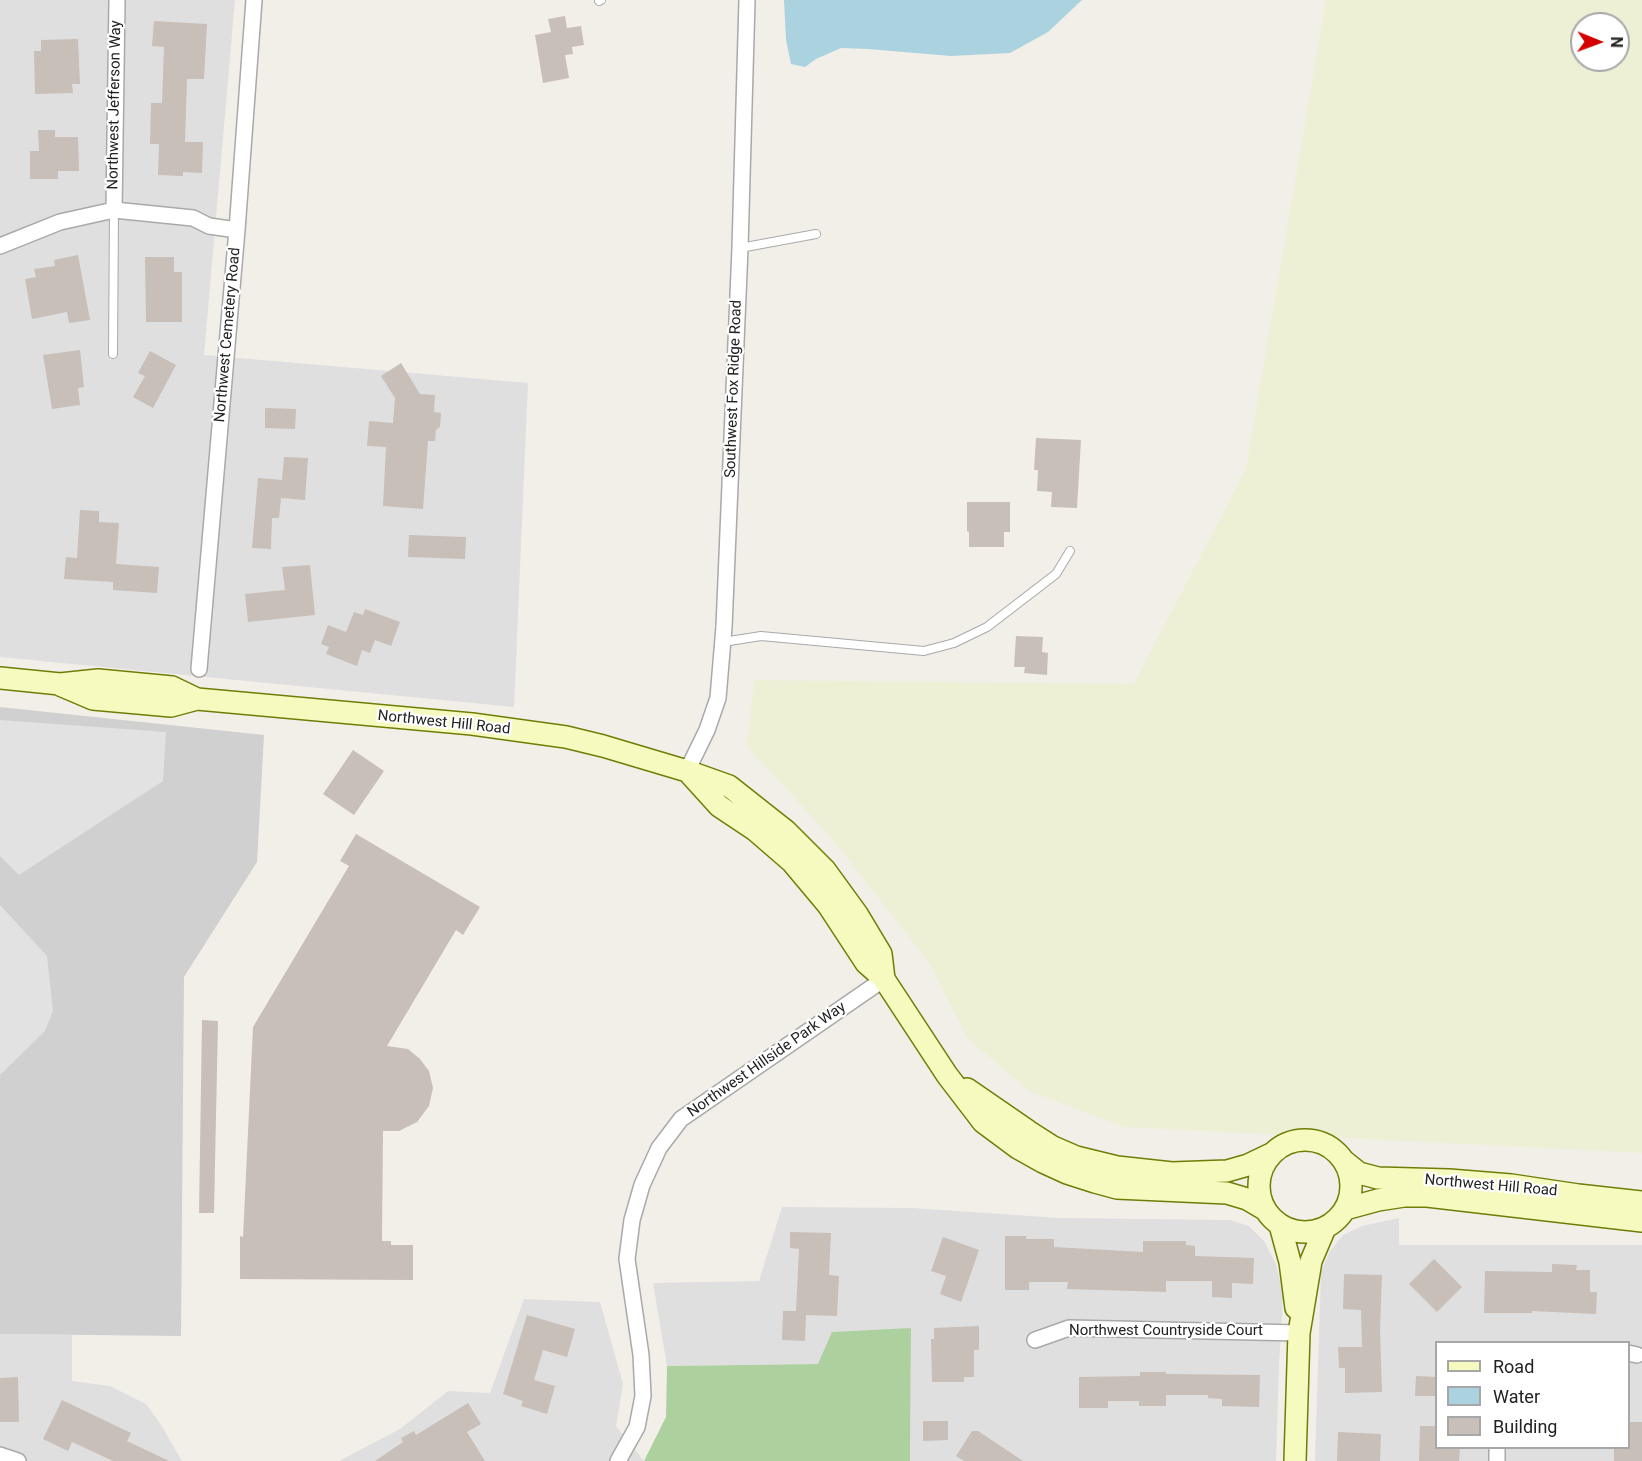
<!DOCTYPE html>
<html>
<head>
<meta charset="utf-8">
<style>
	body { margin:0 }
	#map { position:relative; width:1642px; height:1461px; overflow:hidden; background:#f2efe9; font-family:Roboto,sans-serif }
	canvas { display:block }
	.legend { position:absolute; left:1435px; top:1341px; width:195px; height:108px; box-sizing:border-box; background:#fff; border:2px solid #a7a7a7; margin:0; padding:8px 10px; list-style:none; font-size:18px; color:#222 }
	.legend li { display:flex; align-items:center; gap:12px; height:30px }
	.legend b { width:30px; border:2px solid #a7a7a7 }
	.north { position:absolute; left:1570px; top:12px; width:60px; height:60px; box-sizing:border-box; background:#fff; border:2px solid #a7a7a7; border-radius:50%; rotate:91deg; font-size:16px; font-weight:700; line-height:24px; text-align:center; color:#222 }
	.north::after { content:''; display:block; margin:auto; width:21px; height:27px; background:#d40000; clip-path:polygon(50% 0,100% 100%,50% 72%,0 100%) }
</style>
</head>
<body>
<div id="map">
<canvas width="1642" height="1461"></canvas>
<ul class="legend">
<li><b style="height:8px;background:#f7fabf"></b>Road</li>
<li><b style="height:16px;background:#aad3df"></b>Water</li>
<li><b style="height:16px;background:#c7bfb8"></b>Building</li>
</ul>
<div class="north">N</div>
</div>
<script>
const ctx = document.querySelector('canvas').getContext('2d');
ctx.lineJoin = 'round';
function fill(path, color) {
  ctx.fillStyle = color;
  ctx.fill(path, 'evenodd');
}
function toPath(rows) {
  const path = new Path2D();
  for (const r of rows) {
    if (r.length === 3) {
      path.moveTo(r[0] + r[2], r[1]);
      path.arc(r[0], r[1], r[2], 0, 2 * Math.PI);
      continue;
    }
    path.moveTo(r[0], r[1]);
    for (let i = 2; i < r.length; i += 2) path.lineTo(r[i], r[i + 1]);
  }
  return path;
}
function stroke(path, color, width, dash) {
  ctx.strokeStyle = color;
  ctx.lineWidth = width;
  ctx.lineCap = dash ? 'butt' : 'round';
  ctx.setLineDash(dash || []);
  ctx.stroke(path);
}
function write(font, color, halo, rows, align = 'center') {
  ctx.font = font + ' Roboto,sans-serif';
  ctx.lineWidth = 4.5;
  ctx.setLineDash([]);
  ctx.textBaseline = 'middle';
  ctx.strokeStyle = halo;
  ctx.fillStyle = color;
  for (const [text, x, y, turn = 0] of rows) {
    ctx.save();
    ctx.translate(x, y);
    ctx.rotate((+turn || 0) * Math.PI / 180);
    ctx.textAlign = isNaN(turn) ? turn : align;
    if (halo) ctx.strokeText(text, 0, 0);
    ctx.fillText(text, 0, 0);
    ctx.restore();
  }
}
const residential = toPath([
	[0,0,235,0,204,355,528,383,514,707,0,657],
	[782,1207,912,1208,1060,1218,1230,1220,1249,1226,1264,1241,1276,1264,1283,1295,1279,1367,1276,1461,910,1461,911,1328,818,1364,667,1366,653,1283,759,1281],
	[1399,1218,1399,1245,1642,1245,1642,1461,1315,1461,1321,1272,1330,1251,1343,1235,1362,1226],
	[1436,1342,1628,1342,1628,1448,1436,1448],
	[524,1299,600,1302,623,1384,616,1426,644,1461,339,1461,400,1429,448,1391,490,1393],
	[0,1334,72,1335,72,1381,110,1386,146,1404,161,1425,182,1461,0,1461]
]);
const religious = toPath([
	[0,707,264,735,257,862,184,977,181,1336,0,1334]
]);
const farmland = toPath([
	[1326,0,1642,0,1642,1153,1124,1127,1029,1091,968,1039,927,960,829,835,747,747,754,680,1134,684,1246,468],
	[1582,24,1618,24,1618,60,1582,60]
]);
const forest = toPath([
	[911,1328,910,1461,644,1461,666,1417,667,1366,818,1364,832,1332]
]);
const parking = toPath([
	[0,720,166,732,163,781,19,875,0,856],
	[0,905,47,956,53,1011,45,1031,0,1075]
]);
const water = toPath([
	[784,0,1082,0,1048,32,1010,53,951,56,868,49,841,48,816,59,805,67,791,64,786,40]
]);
const building = toPath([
	[565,16,567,28,581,26,584,45,572,47,573,54,565,55,569,78,543,83,535,35,551,32,548,19],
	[154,21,207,24,204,79,187,79,185,142,203,142,202,173,183,172,183,176,158,175,159,144,150,144,151,103,162,103,164,47,152,46],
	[78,39,80,84,72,84,73,93,35,94,34,51,41,51,41,40],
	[38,130,55,130,55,137,78,137,79,171,58,171,58,179,30,179,30,151,39,151],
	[78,255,90,320,69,323,67,312,32,319,25,279,36,277,34,269,55,266,54,260],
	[145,257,174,257,174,272,182,272,182,322,146,322],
	[80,350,84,387,78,388,80,405,52,409,43,355],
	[150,351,176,365,153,408,133,397,145,376,138,373],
	[401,363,420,394,435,395,434,412,441,413,440,427,436,430,435,441,428,441,423,509,383,506,386,447,367,446,369,421,393,423,395,398,381,376],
	[265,408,296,409,295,429,265,428],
	[1036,438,1081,440,1077,508,1051,507,1052,492,1037,491,1038,470,1034,470],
	[284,457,308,458,305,500,281,498,279,518,272,518,271,549,252,548,258,478,282,480],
	[967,502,1010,502,1010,532,1004,532,1004,547,969,547,969,532,967,531],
	[80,510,99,511,99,522,119,523,116,564,159,567,157,593,113,590,113,582,64,579,66,557,77,558],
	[409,535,466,537,465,559,408,557],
	[310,565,315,615,248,622,245,594,285,590,282,567],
	[365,609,400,622,391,646,375,640,370,653,362,650,357,666,326,654,329,647,321,644,328,625,346,632,354,612,363,615],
	[1016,636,1043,637,1042,652,1048,653,1047,675,1024,673,1025,667,1014,667],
	[353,750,384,771,354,815,323,794],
	[356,834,480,907,463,935,456,930,387,1046,408,1049,420,1059,429,1071,433,1088,429,1106,417,1122,399,1131,383,1131,382,1241,391,1241,391,1245,413,1245,413,1280,240,1279,240,1236,243,1237,253,1027,349,866,340,861],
	[202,1020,218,1021,214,1213,199,1213],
	[790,1232,831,1233,829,1275,839,1276,837,1316,806,1315,805,1341,782,1340,783,1311,796,1311,799,1249,790,1248],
	[1005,1236,1026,1236,1026,1239,1054,1239,1054,1247,1143,1252,1143,1241,1186,1241,1186,1245,1195,1246,1195,1256,1254,1258,1253,1284,1232,1283,1232,1298,1212,1297,1212,1281,1166,1281,1166,1292,1067,1289,1068,1282,1029,1282,1029,1290,1005,1290],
	[943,1237,979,1250,961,1302,940,1294,946,1276,931,1271],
	[1434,1259,1462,1287,1437,1312,1409,1284],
	[1552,1264,1577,1265,1576,1270,1590,1270,1590,1292,1597,1292,1596,1314,1532,1311,1532,1313,1484,1313,1485,1271,1552,1272],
	[1344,1274,1382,1275,1380,1330,1382,1392,1345,1393,1345,1368,1339,1368,1338,1347,1362,1347,1361,1310,1343,1309],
	[527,1315,575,1329,567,1357,543,1350,534,1380,555,1386,547,1414,521,1406,523,1401,503,1394],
	[979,1326,979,1350,974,1350,974,1377,964,1377,964,1382,932,1382,931,1339,934,1339,934,1328],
	[1140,1372,1166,1372,1166,1374,1260,1375,1259,1407,1222,1406,1222,1399,1208,1398,1208,1395,1166,1395,1166,1406,1139,1406,1139,1401,1108,1401,1108,1408,1079,1408,1079,1377,1140,1376],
	[1416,1376,1437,1377,1437,1396,1415,1396],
	[18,1377,19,1422,0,1422,0,1378],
	[62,1400,131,1433,127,1441,169,1461,113,1461,72,1442,68,1451,43,1439],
	[468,1403,481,1424,467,1432,485,1461,375,1461,403,1442,401,1438,414,1431,416,1435],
	[923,1421,948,1421,948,1440,923,1441],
	[1629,1422,1642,1422,1642,1461,1614,1461,1614,1448,1629,1448],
	[1420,1426,1437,1426,1437,1448,1460,1448,1459,1461,1419,1461],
	[972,1431,978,1431,1023,1461,964,1461,956,1456],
	[1338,1432,1381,1434,1380,1461,1337,1461]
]);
const lane = toPath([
	[599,1,601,0],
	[740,248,816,234],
	[113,354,114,210],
	[723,642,761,636,924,651,954,643,987,627,1056,574,1070,551]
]);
const street = toPath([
	[114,210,117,0],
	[0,246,60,222,114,210,193,218,209,226,237,230],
	[199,669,237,230,254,0],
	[687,771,707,730,718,698,724,627,740,248,747,0],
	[1035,1340,1069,1328,1299,1333],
	[1628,1353,1637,1355],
	[0,1455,18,1461],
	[618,1461,637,1427,643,1396,641,1355,627,1259,632,1220,642,1185,659,1148,681,1119,884,979],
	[1497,1461,1497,1448]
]);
const secondary = toPath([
	[0,678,60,684,98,680,172,687,197,699,472,724,566,737,603,746,687,771,729,786,786,831,825,870,857,914,881,954,884,979],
	[60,685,93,699,171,706,197,699],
	[690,774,719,806,755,830,792,862,828,905,866,963,884,979,947,1075,983,1122,1018,1148,1043,1162,1067,1173,1095,1182,1117,1188,1227,1193,1247,1199,1264,1209],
	[967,1089,1028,1131,1053,1147,1076,1157,1117,1167,1172,1173,1227,1171,1248,1165,1271,1154],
	[1305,1186,46],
	[1344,1161,1359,1173,1378,1178,1449,1180,1511,1185,1578,1195,1642,1202],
	[1345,1209,1378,1200,1404,1196,1427,1196,1642,1221],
	[1280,1225,1290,1262,1296,1308],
	[1295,1461,1299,1333,1311,1261,1325,1228]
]);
const streetNames = [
	["Northwest Jefferson Way",115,105,-89],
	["Northwest Cemetery Road",228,335,-85],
	["Southwest Fox Ridge Road",734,389,-88],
	["Northwest Hill Road",444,723,6],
	["Northwest Hillside Park Way",767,1060,-35],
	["Northwest Hill Road",1491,1186,5],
	["Northwest Countryside Court",1166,1331]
];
fill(residential, '#e0dfdf');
fill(religious, '#d0d0d0');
fill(farmland, '#eef0d5');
fill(forest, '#add19e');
fill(parking, '#e2e2e2');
fill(water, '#aad3df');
fill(building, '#c7bfb8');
stroke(lane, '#a9a9a9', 10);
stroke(street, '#a9a9a9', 18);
stroke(secondary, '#707d05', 24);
stroke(lane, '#fff', 8);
stroke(street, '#fff', 15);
stroke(secondary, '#f7fabf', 21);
write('15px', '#222', '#fff', streetNames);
</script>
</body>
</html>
